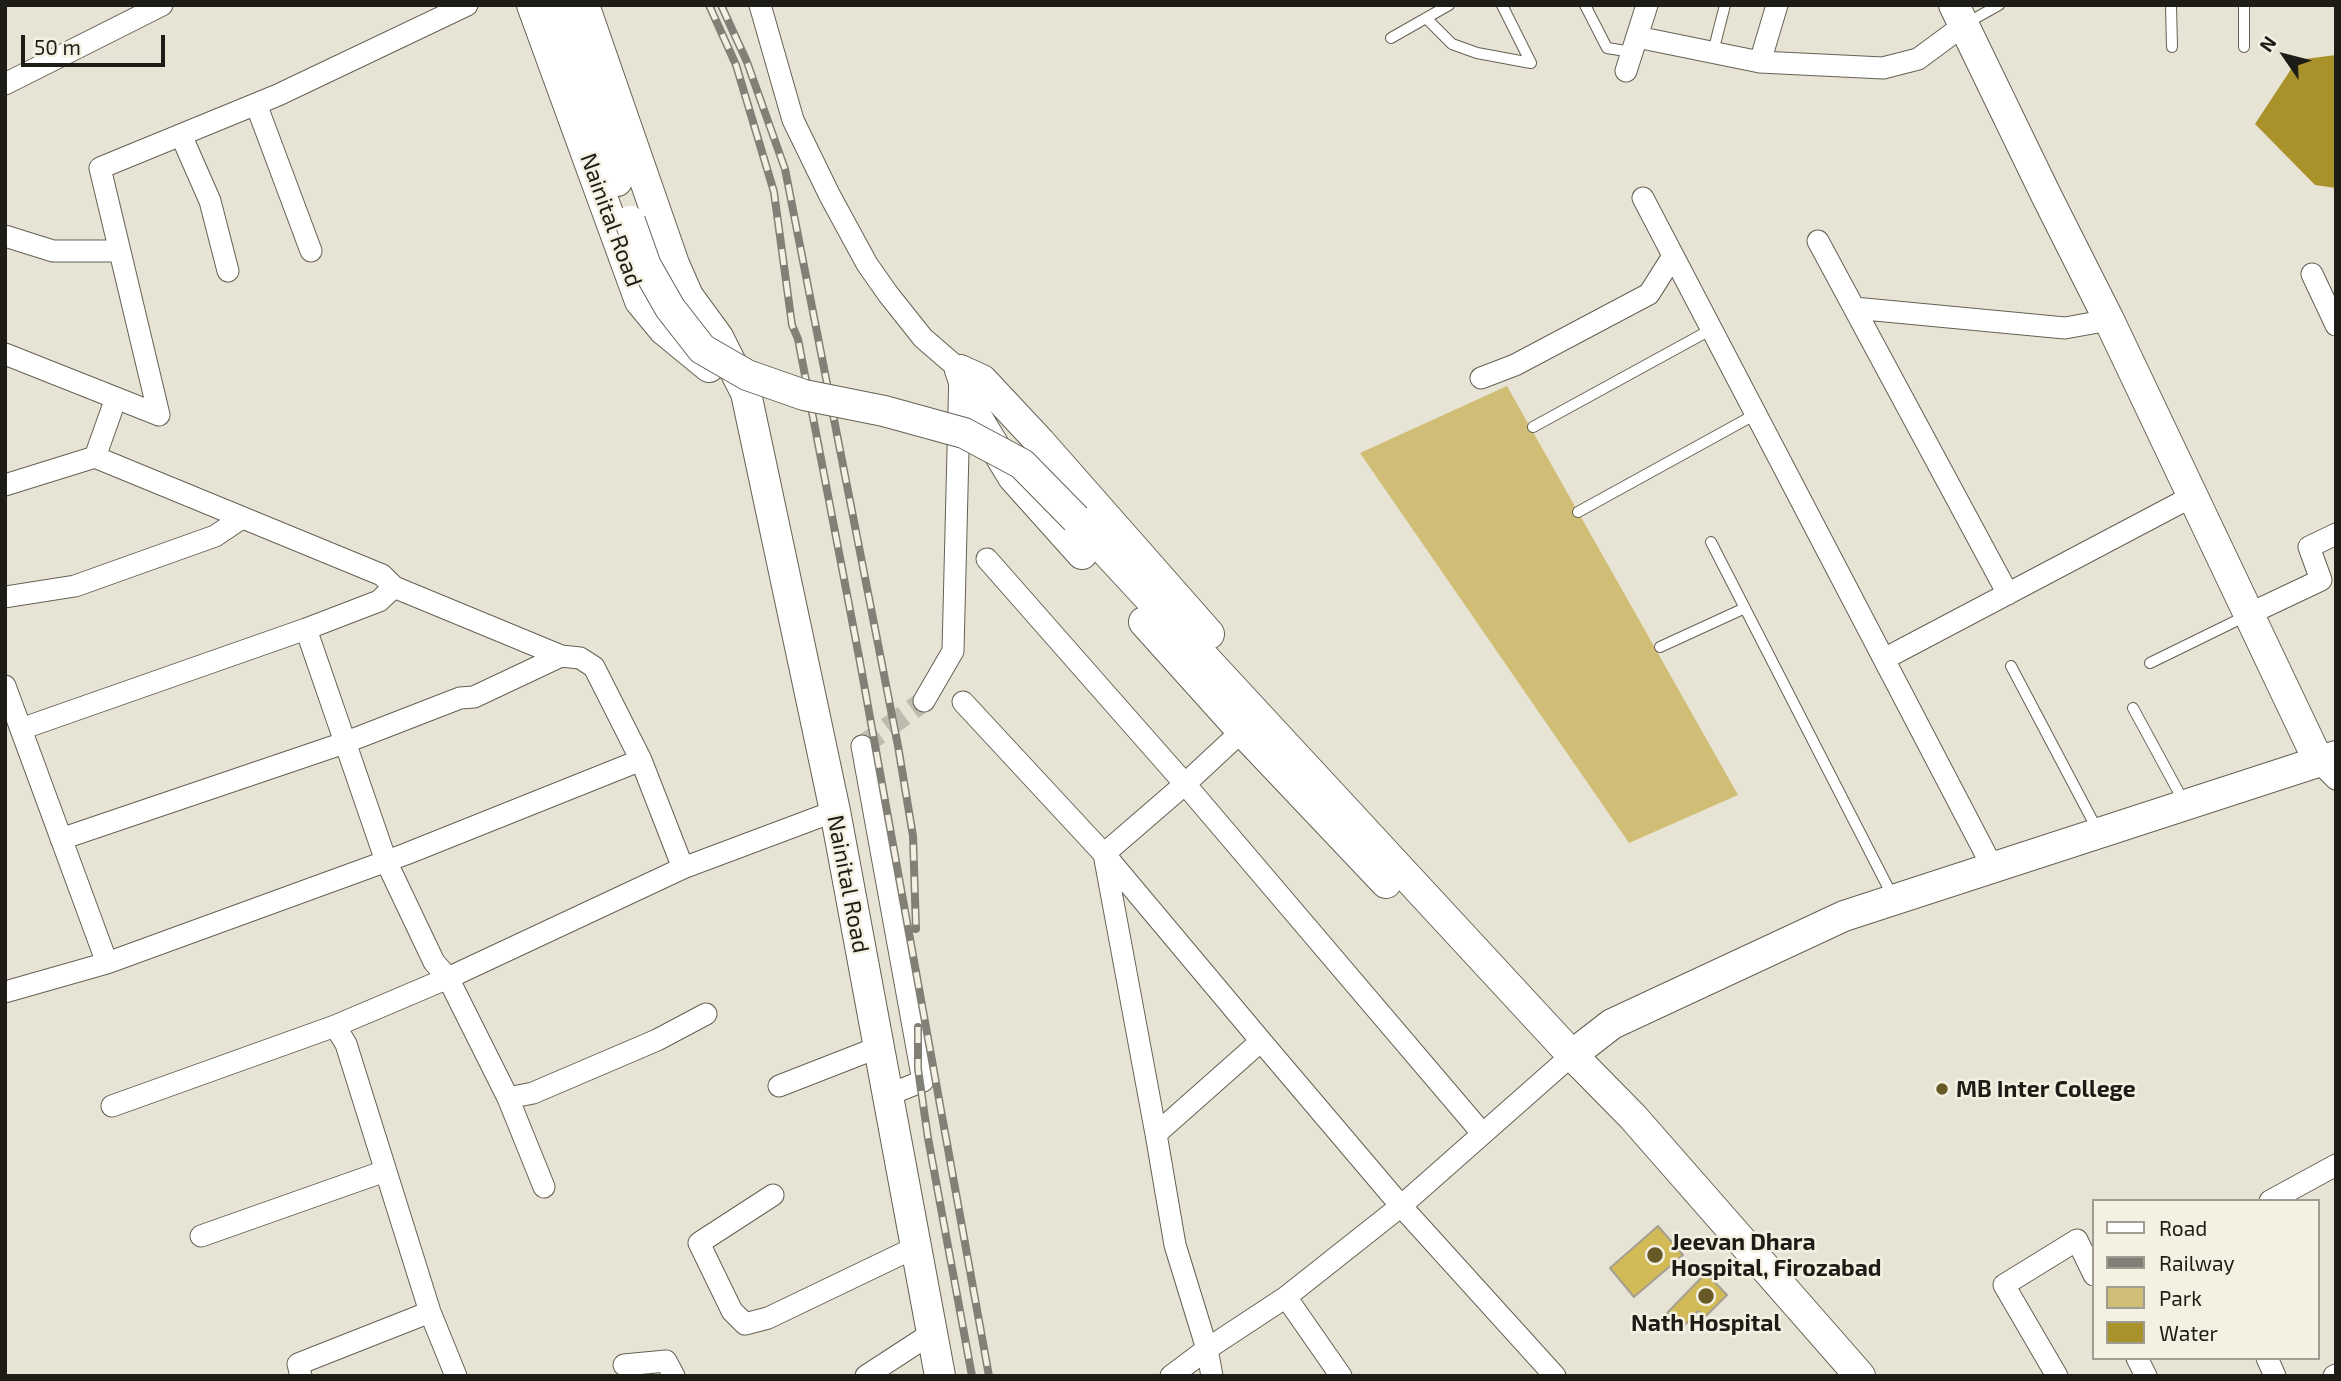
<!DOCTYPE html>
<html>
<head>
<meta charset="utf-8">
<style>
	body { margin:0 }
	#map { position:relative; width:2341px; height:1381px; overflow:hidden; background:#e8e4d5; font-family:"Exo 2",sans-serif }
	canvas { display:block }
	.frame { position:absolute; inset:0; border:7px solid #1d1c17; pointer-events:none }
	.legend { position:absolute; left:2092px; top:1199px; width:228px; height:161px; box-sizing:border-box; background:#f5f1e2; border:2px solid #9f9c91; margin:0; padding:9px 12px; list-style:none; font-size:21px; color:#1d1c17 }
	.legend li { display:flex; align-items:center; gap:14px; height:35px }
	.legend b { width:35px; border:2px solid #9f9c91 }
	.north { position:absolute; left:2250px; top:21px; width:70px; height:70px; -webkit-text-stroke:5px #f5f1e2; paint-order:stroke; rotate:305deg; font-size:19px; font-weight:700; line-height:28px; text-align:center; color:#1d1c17 }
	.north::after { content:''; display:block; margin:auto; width:24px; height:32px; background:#1d1c17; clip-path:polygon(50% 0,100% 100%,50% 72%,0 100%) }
	.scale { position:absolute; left:21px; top:35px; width:144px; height:32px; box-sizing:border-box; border:4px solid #1d1c17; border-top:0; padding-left:9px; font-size:21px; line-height:24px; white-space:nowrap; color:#1d1c17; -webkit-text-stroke:5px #f5f1e2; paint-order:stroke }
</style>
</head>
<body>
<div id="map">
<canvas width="2341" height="1381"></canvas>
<div class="frame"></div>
<ul class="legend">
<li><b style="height:9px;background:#fff"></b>Road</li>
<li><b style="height:9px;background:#828076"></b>Railway</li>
<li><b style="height:19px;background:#d1be76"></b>Park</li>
<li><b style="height:19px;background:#aa922a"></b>Water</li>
</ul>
<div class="north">N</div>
<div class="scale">50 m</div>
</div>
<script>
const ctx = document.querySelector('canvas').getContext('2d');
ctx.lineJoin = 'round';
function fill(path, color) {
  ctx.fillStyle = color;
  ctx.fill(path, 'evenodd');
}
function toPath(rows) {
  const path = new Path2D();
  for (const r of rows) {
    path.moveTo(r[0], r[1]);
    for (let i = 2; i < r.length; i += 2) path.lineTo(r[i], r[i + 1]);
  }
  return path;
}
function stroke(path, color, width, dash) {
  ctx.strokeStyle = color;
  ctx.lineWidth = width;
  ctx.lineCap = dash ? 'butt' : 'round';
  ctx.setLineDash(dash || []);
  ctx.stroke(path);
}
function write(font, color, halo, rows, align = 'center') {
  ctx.font = font + ' "Exo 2",sans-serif';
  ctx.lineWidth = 5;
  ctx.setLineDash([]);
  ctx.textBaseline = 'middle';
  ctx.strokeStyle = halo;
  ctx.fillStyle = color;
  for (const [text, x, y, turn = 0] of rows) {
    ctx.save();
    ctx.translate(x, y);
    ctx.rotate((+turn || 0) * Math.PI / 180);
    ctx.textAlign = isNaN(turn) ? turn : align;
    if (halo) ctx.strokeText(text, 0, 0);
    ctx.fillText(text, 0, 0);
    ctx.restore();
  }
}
const green = toPath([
	[1507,386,1738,795,1629,843,1360,453]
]);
const water = toPath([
	[2336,55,2336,188,2315,185,2255,124,2297,60]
]);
const building = toPath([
	[1658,1226,1683,1255,1634,1297,1610,1268,1658,1226],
	[1706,1273,1727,1295,1705,1317,1698,1311,1682,1328,1667,1313,1706,1273]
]);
const streetTunnel = toPath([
	[862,746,924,701]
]);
const lane = toPath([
	[1502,5,1531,63],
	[1585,5,1607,48,1632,52],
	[2171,5,2172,47],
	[2244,5,2244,47],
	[1426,18,1452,44,1477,53,1531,63],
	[1965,24,1999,5],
	[1391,38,1449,5],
	[1713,52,1725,5],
	[1533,427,1712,329],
	[1578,512,1756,414],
	[1711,542,1893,897],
	[1660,647,1745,608],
	[2150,663,2246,616],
	[2011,666,2098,831],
	[2133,708,2184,802]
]);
const street = toPath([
	[760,5,793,120,830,196,867,264,888,294,923,338,960,370,953,651,924,701],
	[1637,37,1760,62,1883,68,1918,59,1964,25],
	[1760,62,1777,5],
	[1626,71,1647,5],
	[5,84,162,5],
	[256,104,311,251],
	[181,135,210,201,228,271],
	[1643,198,1993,868],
	[5,236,53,251,119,251],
	[1818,241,2008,594],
	[2312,274,2336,325],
	[1854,308,2065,328,2109,320],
	[5,354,159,415,100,168,278,95,467,5],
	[1481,378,1515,365,1649,294,1673,256],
	[95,457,116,398],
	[5,485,95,457,382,575,394,587,561,656,580,658,594,667,641,760],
	[987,559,1185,784,1482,1133],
	[5,597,75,586,215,536,242,518],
	[2249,614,2321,580,2309,547,2336,534],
	[306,629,386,861,434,962,448,978,508,1098,544,1187],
	[1884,659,2193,496],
	[5,686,107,963,406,854,641,760,683,868,835,811],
	[963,702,1104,854,1185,784,1242,731],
	[21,729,306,629,379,601,394,587],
	[862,746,923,1081,888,1095],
	[2319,762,2336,779],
	[61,839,344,743,460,698,474,697,561,656],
	[1104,854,1156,1134],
	[1105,855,1261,1041],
	[5,992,107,963],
	[335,1026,346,1044,430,1312,456,1376],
	[779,1086,879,1047],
	[508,1098,533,1093,657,1040,706,1014],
	[112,1106,335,1026,448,978,683,868],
	[773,1195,699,1243,732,1311,745,1324,768,1318,916,1247],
	[2270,1201,2336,1165],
	[201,1236,385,1171],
	[1286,1297,1341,1376],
	[2137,1358,2146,1376],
	[2267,1358,2275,1376],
	[624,1365,666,1361,674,1376],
	[301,1376,298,1364,430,1312],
	[866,1376,932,1333],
	[1171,1376,1207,1349,1286,1297,1401,1206,1572,1055],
	[1212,1376,1207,1349,1175,1245,1156,1134,1261,1041,1401,1206,1555,1376],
	[2057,1376,2004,1285,2077,1240,2094,1275],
	[2334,1376,2336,1375]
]);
const secondary = toPath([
	[532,5,640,301,664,330,709,367],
	[558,5,617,181],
	[584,5,674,264,688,296,718,337,746,393,835,811,940,1376],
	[1954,5,2047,197,2109,320,2319,762],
	[960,370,976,416,1013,477,1082,554],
	[960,370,982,380,1040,442,1209,634],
	[1076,519,1572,1055,1633,1117,1860,1376],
	[1144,622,1242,731,1386,883],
	[1572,1055,1612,1024,1844,916,2336,756]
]);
const rail = toPath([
	[709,5,736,65,774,192,792,325,798,339,860,662,989,1376],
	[721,5,747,62,785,169,898,746,913,836,916,929],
	[918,1027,918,1069,928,1138,972,1376]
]);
const secondaryBridge = toPath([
	[630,221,646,266,670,308,702,349,747,375,804,395,884,411,964,433,1022,464,1076,519]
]);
const markers = [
	[1942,1089,7,"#675a27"],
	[1655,1255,9,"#675a27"],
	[1706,1296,9,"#675a27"]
];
const streetNames = [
	["Nainital Road",611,220,70],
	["Nainital Road",848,884,79]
];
const poiNames = [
	["MB Inter College",1956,1089],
	["Jeevan Dhara",1671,1242],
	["Hospital, Firozabad",1671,1268],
	["Nath Hospital",1706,1323,"center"]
];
fill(green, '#d1be76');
fill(water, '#aa922a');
fill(building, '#d2ba57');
stroke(building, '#a3a092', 2);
stroke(streetTunnel, '#bfbcaf', 21, [21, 10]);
stroke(lane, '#646154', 12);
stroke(street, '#646154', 23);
stroke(secondary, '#646154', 32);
stroke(lane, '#fff', 10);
stroke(street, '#fff', 21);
stroke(secondary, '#fff', 30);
stroke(rail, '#828076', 8);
stroke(rail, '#f5f1e2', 5, [16]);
stroke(secondaryBridge, '#646154', 32, []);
stroke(secondaryBridge, '#fff', 30);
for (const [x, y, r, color] of markers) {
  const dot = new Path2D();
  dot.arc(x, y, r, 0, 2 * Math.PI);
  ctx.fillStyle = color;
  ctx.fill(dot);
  stroke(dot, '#f5f1e2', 2.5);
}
write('23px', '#1d1c17', '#f5f1e2', streetNames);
write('bold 23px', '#1d1c17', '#f5f1e2', poiNames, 'left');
</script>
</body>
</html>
